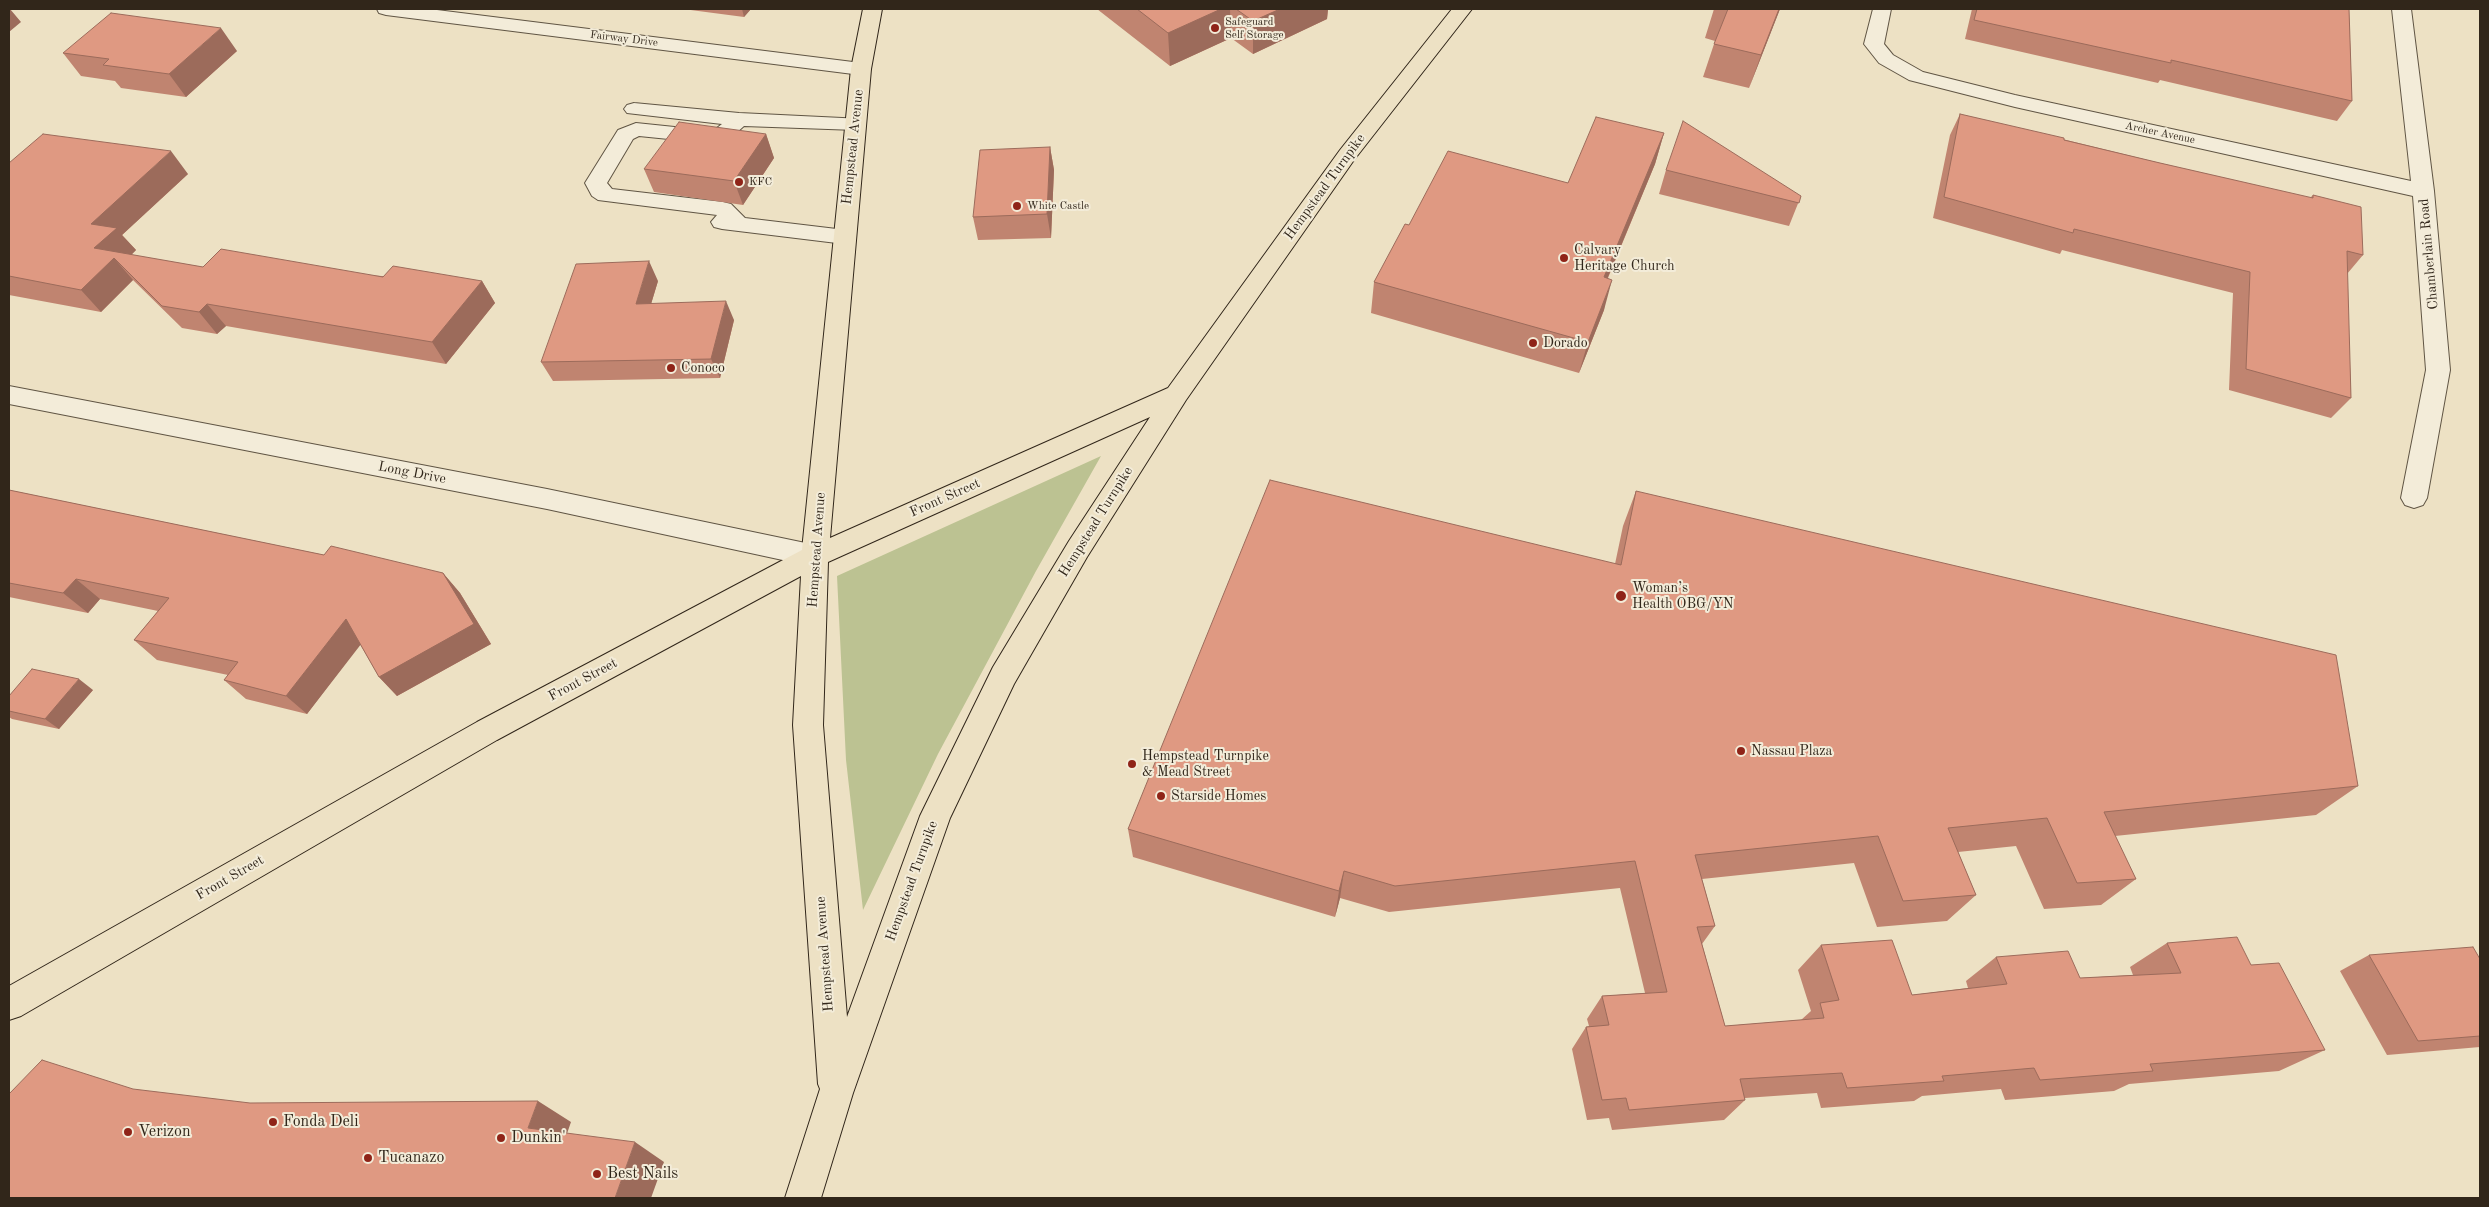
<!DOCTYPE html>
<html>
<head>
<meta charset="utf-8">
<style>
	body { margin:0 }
	#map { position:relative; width:2489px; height:1207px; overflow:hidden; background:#ede1c4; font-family:"Old Standard TT",serif }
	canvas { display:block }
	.frame { position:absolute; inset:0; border:10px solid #31261a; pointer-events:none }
</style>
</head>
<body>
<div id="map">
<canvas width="2489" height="1207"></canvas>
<div class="frame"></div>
</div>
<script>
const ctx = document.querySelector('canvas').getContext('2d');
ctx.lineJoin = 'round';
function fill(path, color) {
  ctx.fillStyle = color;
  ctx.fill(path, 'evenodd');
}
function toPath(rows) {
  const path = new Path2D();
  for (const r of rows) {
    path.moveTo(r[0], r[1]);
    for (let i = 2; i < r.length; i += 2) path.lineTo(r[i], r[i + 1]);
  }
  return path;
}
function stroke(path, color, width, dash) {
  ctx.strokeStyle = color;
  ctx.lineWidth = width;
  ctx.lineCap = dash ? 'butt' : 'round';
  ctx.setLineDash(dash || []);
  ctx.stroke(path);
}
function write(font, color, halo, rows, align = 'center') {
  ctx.font = font + ' "Old Standard TT",serif';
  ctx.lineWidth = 4;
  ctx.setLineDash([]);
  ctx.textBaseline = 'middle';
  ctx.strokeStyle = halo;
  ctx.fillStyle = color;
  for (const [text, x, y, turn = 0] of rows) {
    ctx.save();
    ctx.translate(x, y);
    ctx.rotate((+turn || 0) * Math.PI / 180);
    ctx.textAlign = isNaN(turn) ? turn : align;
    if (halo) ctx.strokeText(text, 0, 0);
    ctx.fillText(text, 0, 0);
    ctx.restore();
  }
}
const green = toPath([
	[1101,456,1036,571,938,754,863,910,846,760,837,576]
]);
const minor = toPath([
	[377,9,429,9,861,63,868,65,871,69,868,73,861,75,386,15,379,13,377,9],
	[1873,9,1891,9,1884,44,1893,55,1923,72,2015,95,2411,181,2392,9,2411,9,2434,191,2450,370,2427,498,2423,505,2414,508,2405,505,2401,498,2426,370,2413,196,2015,107,1909,80,1879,63,1864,44,1873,9],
	[634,103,739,113,863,119,866,124,863,129,856,130,744,126,725,143,718,144,639,136,633,139,607,183,612,189,723,202,731,204,745,218,845,230,853,232,856,237,853,242,845,244,722,229,714,227,711,222,717,215,598,200,592,196,585,183,618,130,636,123,713,131,722,124,627,113,624,109,627,105,634,103],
	[9,386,547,489,815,545,824,548,828,556,824,564,815,567,547,509,9,404,9,386]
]);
const major = toPath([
	[863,9,882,9,871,69,830,538,1168,388,1340,150,1452,9,1472,9,1354,160,1186,400,1087,557,1014,684,950,818,853,1093,821,1198,785,1198,820,1089,818,1084,793,725,801,576,497,740,21,1016,9,1020,9,986,477,722,802,550,851,69,863,9],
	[1150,417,1069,541,993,667,920,816,847,1017,823,725,828,562,1150,417]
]);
const wall = toPath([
	[683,9,751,9,744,17],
	[1097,9,1328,9,1327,19,1253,54,1231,38,1170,66],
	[1714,9,1780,9,1749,88,1703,77,1715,41,1705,38],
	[1972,9,2349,9,2352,101,2337,121,2160,80,2158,83,1965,39],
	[237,51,186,97,121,88,115,81,81,76,63,53],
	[1960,114,2160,163,2310,198,2313,195,2363,255,2347,274,2351,398,2331,418,2229,390,2233,293,2062,250,2060,254,1933,218,1950,135],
	[1664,133,1655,164,1608,278,1604,310,1579,373,1371,313,1374,282,1409,225,1568,183],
	[766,134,774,158,743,205,654,192,644,169],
	[1050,147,1054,170,1051,238,978,240,973,217],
	[9,163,188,174,122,235,136,250,131,255,203,267,482,281,495,303,446,364,226,326,217,334,182,328,133,280,101,312,9,295],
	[1666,170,1801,196,1789,226,1659,194],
	[658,281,651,304,734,320,720,378,553,381,541,362],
	[9,490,324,555,443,573,460,593,491,644,397,696,379,677,360,644,307,714,246,699,224,680,228,675,157,660,134,640,158,611,100,599,88,613,9,597],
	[1636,491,2358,786,2316,815,2115,836,2136,879,2101,905,2044,909,2016,846,1958,852,1976,895,1947,921,1877,927,1854,863,1702,879,1715,926,1702,944,1725,1026,1801,1020,1811,1011,1798,970,1821,945,1912,995,1968,988,1966,981,1996,957,2080,978,2133,975,2130,967,2167,943,2251,965,2325,1050,2279,1071,2129,1084,2114,1091,2005,1100,2001,1089,1922,1096,1914,1101,1821,1108,1817,1093,1745,1098,1745,1100,1724,1120,1612,1130,1609,1118,1587,1120,1572,1049,1586,1027,1589,1026,1587,1019,1602,996,1645,993,1620,888,1389,912,1340,898,1335,917,1133,857,1128,829,1615,564,1623,526],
	[93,690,59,729,12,719,9,717,9,696],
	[2369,955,2480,959,2480,1047,2387,1055,2340,971]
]);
const shadedWall = toPath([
	[9,9,10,9,21,22,9,32],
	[742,9,751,9,744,17],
	[1221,9,1230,9,1231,38,1170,66,1168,33],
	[1280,9,1328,9,1327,19,1253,54,1253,21],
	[1779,9,1780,9,1749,88,1761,55],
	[221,28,237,51,186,97,169,74],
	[1664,133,1655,164,1595,308,1604,277],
	[766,134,774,158,743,205,734,181],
	[1050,147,1054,170,1051,238,1047,214],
	[171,151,188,174,122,235,136,250,121,265,114,258,133,280,101,312,81,290,94,248,91,224],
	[649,261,658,281,645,324,636,304],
	[1612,280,1604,310,1579,373,1588,342],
	[482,281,495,303,446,364,432,342],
	[726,301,734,320,720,378,711,359],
	[207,304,226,326,217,334,199,312],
	[443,573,460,593,491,644,397,696,379,677],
	[76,579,100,599,88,613,63,593],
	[346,619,365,639,307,714,286,696],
	[79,679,93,690,59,729,45,719],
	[1344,871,1340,898,1335,917,1339,891],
	[538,1101,571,1122,562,1148,528,1128],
	[635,1142,664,1162,651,1198,615,1198]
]);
const building = toPath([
	[1137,9,1221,9,1168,33,1137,9],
	[1236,9,1280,9,1253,21,1236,9],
	[1728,9,1779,9,1761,55,1714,44,1728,9],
	[1977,9,2349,9,2352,101,2171,60,2171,63,1974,20,1977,9],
	[111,13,221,28,169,74,103,65,109,59,63,53,111,13],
	[1960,114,2064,138,2064,140,2160,163,2313,198,2313,195,2361,207,2363,255,2347,251,2351,398,2246,369,2250,272,2074,229,2073,233,1944,197,1960,114],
	[1596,117,1664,133,1604,277,1612,280,1588,342,1374,282,1405,224,1409,225,1448,151,1568,183,1596,117],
	[1683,121,1801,196,1799,203,1666,170,1683,121],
	[679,122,766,134,734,181,644,169,679,122],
	[43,134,171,151,91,224,117,228,94,248,203,267,221,249,383,277,393,266,482,281,432,342,207,304,199,312,162,306,114,258,81,290,9,276,9,163,43,134],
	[1050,147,1047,214,973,217,980,150,1050,147],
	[649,261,636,304,726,301,711,359,541,362,576,264,649,261],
	[1270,480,1621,565,1636,491,2336,655,2358,786,2104,812,2136,879,2077,883,2047,818,1948,828,1976,895,1903,901,1878,836,1695,855,1715,926,1697,927,1725,1026,1824,1018,1820,1003,1839,1000,1821,945,1892,940,1912,995,2007,984,1996,957,2068,951,2080,978,2181,973,2167,943,2237,937,2251,965,2279,963,2325,1050,2150,1064,2153,1071,2040,1080,2034,1068,1942,1076,1944,1081,1847,1088,1842,1073,1740,1079,1745,1100,1629,1110,1626,1098,1602,1100,1586,1027,1609,1025,1602,996,1667,992,1635,861,1395,886,1344,871,1339,891,1128,829,1270,480],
	[9,490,324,555,331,546,443,573,474,624,379,677,346,619,286,696,224,680,238,662,134,640,169,598,76,579,63,593,9,583,9,490],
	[32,669,79,679,45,719,9,711,9,696,32,669],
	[2473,947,2480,959,2480,1036,2418,1041,2369,955,2473,947],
	[42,1060,133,1089,250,1103,538,1101,528,1128,635,1142,615,1198,9,1198,9,1094,42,1060]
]);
const markers = [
	[1215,28,5,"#8f2418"],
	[739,182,5,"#8f2418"],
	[1017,206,5,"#8f2418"],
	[1564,258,5,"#8f2418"],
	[1533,343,5,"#8f2418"],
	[671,368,5,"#8f2418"],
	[1621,596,6,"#8f2418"],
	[1741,751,5,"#8f2418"],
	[1132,764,5,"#8f2418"],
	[1161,796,5,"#8f2418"],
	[273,1122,5,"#8f2418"],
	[128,1132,5,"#8f2418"],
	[501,1138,5,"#8f2418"],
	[368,1158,5,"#8f2418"],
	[597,1174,5,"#8f2418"]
];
const farPoinames = [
	["Safeguard",1225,22],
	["Self Storage",1225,35],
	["KFC",749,182],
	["White Castle",1027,206]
];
const farStreetnames = [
	["Fairway Drive",624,39,7],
	["Archer Avenue",2160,133,12]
];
const streetNames = [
	["Hempstead Avenue",853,147,-84],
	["Hempstead Turnpike",1325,187,-54],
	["Chamberlain Road",2429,254,-95],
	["Long Drive",412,473,11],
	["Front Street",945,498,-24],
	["Hempstead Turnpike",1096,522,-58],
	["Hempstead Avenue",817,550,-86],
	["Front Street",583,680,-28],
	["Front Street",230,878,-30],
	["Hempstead Turnpike",912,881,-70],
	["Hempstead Avenue",825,954,-94]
];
const poiNames = [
	["Calvary",1574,250],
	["Heritage Church",1574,266],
	["Dorado",1543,343],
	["Conoco",681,368],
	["Woman’s",1632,588],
	["Health OBG/YN",1632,604],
	["Nassau Plaza",1751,751],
	["Hempstead Turnpike",1142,756],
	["& Mead Street",1142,772],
	["Starside Homes",1171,796]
];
const nearPoinames = [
	["Fonda Deli",283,1122],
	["Verizon",138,1132],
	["Dunkin'",511,1138],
	["Tucanazo",378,1158],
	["Best Nails",607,1174]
];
fill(green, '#bcc292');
stroke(minor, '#605544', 2);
stroke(major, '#31261a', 2);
fill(minor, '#f3ecd9');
fill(major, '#ede1c4');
fill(wall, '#c08470');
fill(shadedWall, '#9c6b5b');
fill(building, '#df9982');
stroke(building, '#9c6b5b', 1);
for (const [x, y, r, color] of markers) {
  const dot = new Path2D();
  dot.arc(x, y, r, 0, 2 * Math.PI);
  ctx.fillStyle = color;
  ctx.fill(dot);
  stroke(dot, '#f3ecd9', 2);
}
write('11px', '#31261a', '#f3ecd9', farPoinames, 'left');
write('11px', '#31261a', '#f3ecd9', farStreetnames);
write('14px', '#31261a', '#f3ecd9', streetNames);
write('14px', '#31261a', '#f3ecd9', poiNames, 'left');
write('16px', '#31261a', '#f3ecd9', nearPoinames, 'left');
</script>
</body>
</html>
